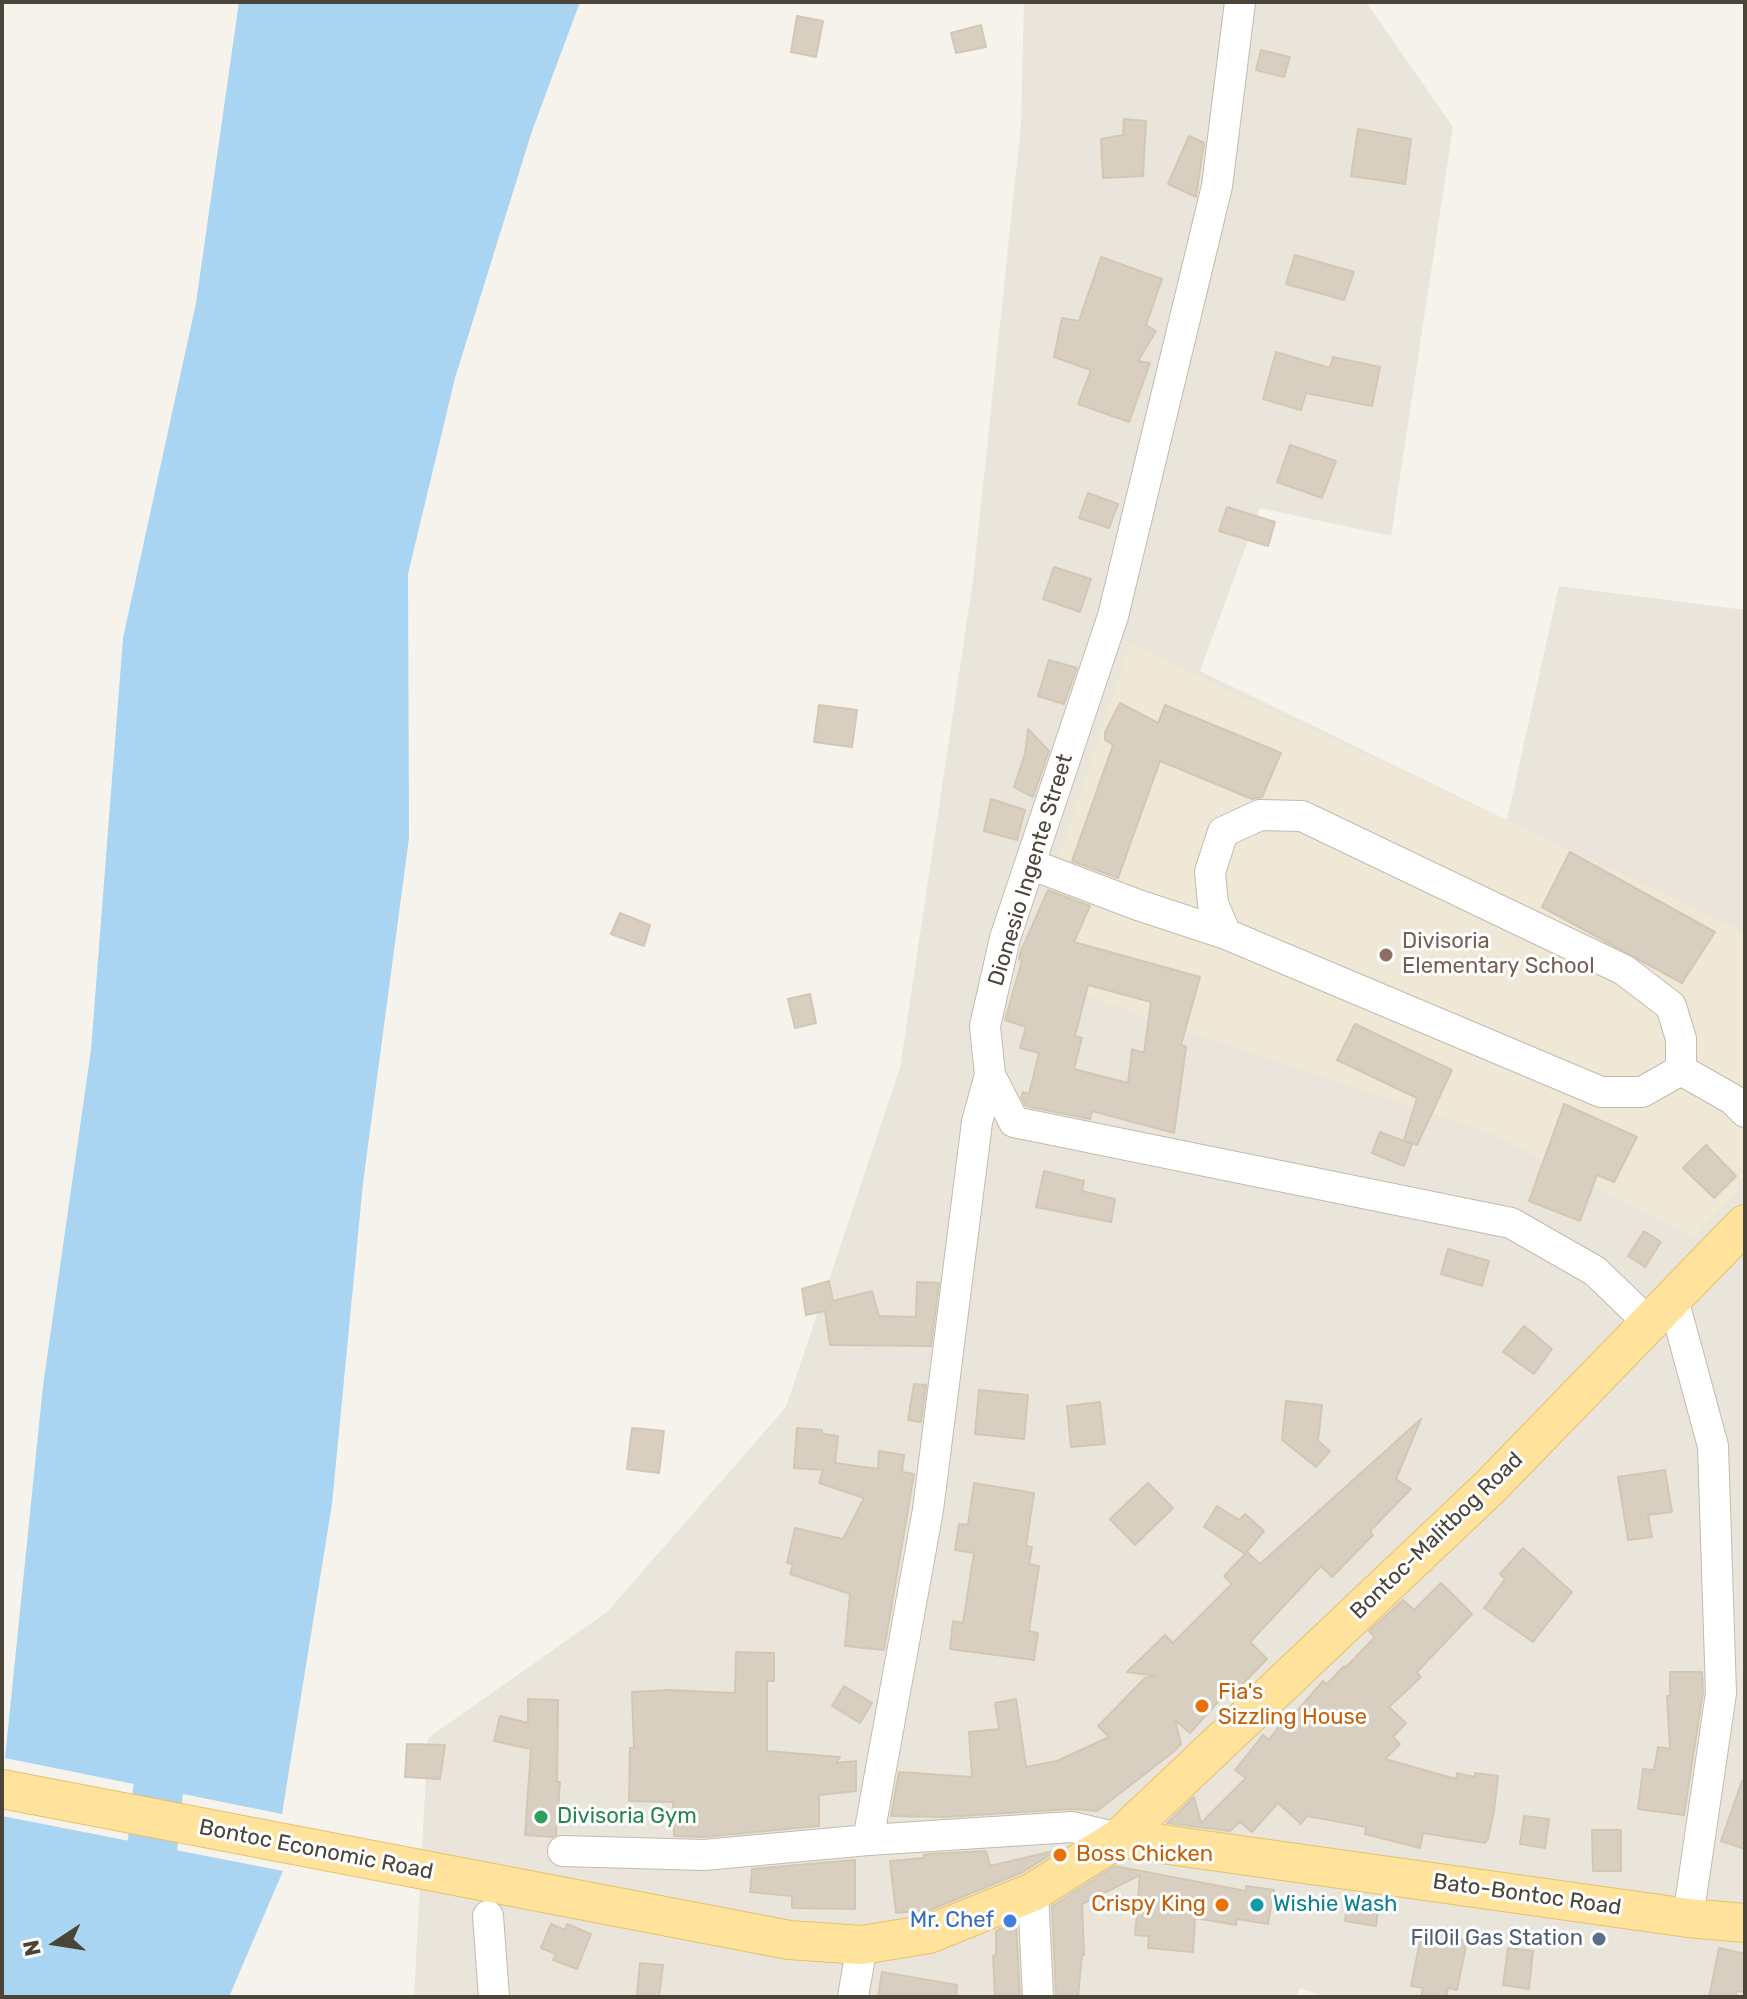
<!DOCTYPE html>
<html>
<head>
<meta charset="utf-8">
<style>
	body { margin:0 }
	#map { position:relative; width:1747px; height:1999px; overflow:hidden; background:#f6f3ec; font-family:Rubik,sans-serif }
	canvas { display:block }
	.frame { position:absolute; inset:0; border:4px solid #4b4439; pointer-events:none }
	.north { position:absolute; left:16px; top:1903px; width:80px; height:80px; -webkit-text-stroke:6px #fff; paint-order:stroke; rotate:258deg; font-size:22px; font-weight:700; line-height:32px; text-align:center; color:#4b4439 }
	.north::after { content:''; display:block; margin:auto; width:28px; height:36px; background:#4b4439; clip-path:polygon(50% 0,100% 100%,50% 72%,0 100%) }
</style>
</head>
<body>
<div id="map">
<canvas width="1747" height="1999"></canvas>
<div class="frame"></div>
<div class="north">N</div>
</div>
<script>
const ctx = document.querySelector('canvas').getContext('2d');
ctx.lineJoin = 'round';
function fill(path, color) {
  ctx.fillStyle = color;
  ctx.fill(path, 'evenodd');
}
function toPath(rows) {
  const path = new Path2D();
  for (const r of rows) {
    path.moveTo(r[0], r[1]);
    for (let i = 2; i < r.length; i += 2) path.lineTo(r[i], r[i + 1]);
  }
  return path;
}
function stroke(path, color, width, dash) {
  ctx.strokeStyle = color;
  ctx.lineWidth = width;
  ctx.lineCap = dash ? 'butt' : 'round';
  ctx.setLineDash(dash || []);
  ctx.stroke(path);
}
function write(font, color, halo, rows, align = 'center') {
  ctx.font = font + ' Rubik,sans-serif';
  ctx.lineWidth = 6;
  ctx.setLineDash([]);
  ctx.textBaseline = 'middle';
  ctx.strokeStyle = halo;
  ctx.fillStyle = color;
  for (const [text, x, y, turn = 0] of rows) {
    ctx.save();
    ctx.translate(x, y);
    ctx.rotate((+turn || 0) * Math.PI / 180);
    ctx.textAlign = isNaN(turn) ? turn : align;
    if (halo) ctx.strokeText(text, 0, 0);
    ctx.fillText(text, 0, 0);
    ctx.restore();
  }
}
const residential = toPath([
	[1024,2,1366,2,1453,127,1391,536,1260,508,1200,671,1507,820,1559,586,1745,610,1745,1997,1324,1997,1300,1988,1296,1997,414,1997,428,1738,607,1612,786,1407,900,1068,973,580,1021,124]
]);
const education = toPath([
	[1130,644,1738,929,1745,935,1745,1185,1693,1238,1495,1135,1020,974]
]);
const water = toPath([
	[239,2,580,2,532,131,455,378,408,574,409,838,363,1183,332,1504,282,1814,5,1758,43,1386,91,1050,123,638,196,303],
	[2,1816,283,1871,229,1997,2,1997]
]);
const river = toPath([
	[129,1997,149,1880,165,1721]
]);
const building = toPath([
	[797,16,823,21,816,57,791,52,797,16],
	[981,25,986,47,956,53,951,33,981,25],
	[1261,50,1290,57,1284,77,1256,70,1261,50],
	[1124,119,1146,121,1143,176,1103,178,1101,139,1123,135,1124,119],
	[1358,129,1411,139,1405,184,1351,176,1358,129],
	[1189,136,1204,143,1196,197,1168,184,1189,136],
	[1295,255,1354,272,1344,300,1286,284,1295,255],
	[1101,257,1162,279,1146,325,1156,331,1138,361,1150,363,1129,422,1078,404,1091,370,1054,357,1062,318,1079,321,1101,257],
	[1276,352,1330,368,1333,357,1380,367,1372,406,1306,393,1301,410,1263,399,1276,352],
	[1290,445,1336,461,1322,498,1277,482,1290,445],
	[1088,493,1118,504,1109,528,1079,518,1088,493],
	[1227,507,1275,522,1268,546,1219,531,1227,507],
	[1054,567,1091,579,1080,612,1043,599,1054,567],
	[1049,660,1077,668,1064,704,1038,696,1049,660],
	[1120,703,1158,723,1165,705,1281,753,1262,797,1252,799,1160,761,1118,878,1072,861,1113,745,1105,740,1105,732,1120,703],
	[819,705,857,710,852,747,814,742,819,705],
	[1028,729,1049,751,1033,797,1014,787,1025,754,1028,729],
	[991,799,1025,810,1017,840,984,831,991,799],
	[1570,852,1715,932,1682,983,1542,907,1570,852],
	[1048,890,1090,906,1074,942,1200,977,1181,1045,1186,1047,1174,1133,1092,1111,1090,1119,1026,1106,1021,1097,1023,1092,1029,1094,1039,1053,1020,1048,1026,1027,1005,1020,1022,961,1019,959,1021,951,1048,890],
	[1088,985,1151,1002,1144,1053,1132,1049,1128,1083,1074,1069,1082,1038,1075,1036,1088,985],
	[620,913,650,925,644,946,611,934,620,913],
	[810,994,816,1023,795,1028,788,999,810,994],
	[1355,1024,1452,1070,1417,1145,1404,1140,1417,1098,1337,1060,1355,1024],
	[1564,1104,1637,1137,1614,1182,1597,1175,1580,1221,1529,1201,1564,1104],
	[1380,1132,1412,1144,1404,1166,1372,1153,1380,1132],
	[1706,1145,1736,1176,1714,1198,1683,1168,1706,1145],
	[1044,1171,1084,1181,1082,1191,1115,1199,1111,1222,1036,1207,1044,1171],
	[1644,1231,1661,1242,1645,1267,1628,1256,1644,1231],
	[1448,1249,1489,1261,1482,1286,1441,1274,1448,1249],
	[829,1281,833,1301,872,1291,879,1316,916,1317,917,1282,939,1283,931,1346,830,1345,825,1311,806,1315,802,1289,829,1281],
	[1524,1326,1552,1349,1534,1374,1503,1352,1524,1326],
	[914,1384,926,1385,921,1422,908,1420,914,1384],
	[979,1390,1028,1395,1024,1439,975,1434,979,1390],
	[1286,1401,1322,1405,1318,1441,1330,1451,1316,1467,1282,1440,1286,1401],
	[1100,1402,1105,1444,1071,1447,1067,1406,1100,1402],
	[1421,1419,1396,1479,1411,1489,1370,1531,1373,1535,1332,1577,1321,1566,1250,1642,1267,1659,1235,1692,1230,1688,1190,1733,1175,1720,1181,1744,1172,1753,1097,1811,1071,1809,945,1817,891,1816,899,1772,972,1777,969,1732,999,1729,995,1703,1016,1699,1026,1767,1057,1761,1109,1737,1098,1726,1145,1678,1157,1676,1127,1672,1165,1635,1173,1643,1232,1584,1224,1576,1247,1552,1260,1564,1421,1419],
	[632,1428,664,1431,659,1473,627,1469,632,1428],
	[797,1428,822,1430,822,1434,838,1436,835,1463,878,1469,879,1451,904,1455,902,1472,914,1474,884,1650,845,1646,850,1594,790,1574,793,1564,787,1563,795,1528,843,1539,864,1498,819,1483,823,1470,794,1468,797,1428],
	[1665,1470,1672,1512,1648,1515,1652,1537,1628,1540,1618,1477,1665,1470],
	[974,1483,1034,1493,1026,1546,1032,1547,1029,1564,1039,1566,1029,1631,1038,1633,1034,1660,950,1649,953,1621,963,1623,974,1553,955,1550,959,1524,968,1525,974,1483],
	[1148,1483,1173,1508,1135,1545,1110,1519,1148,1483],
	[1217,1506,1239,1520,1245,1514,1264,1531,1245,1554,1204,1527,1217,1506],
	[1523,1548,1572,1592,1533,1642,1484,1608,1505,1579,1500,1574,1523,1548],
	[1441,1583,1472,1614,1417,1672,1421,1677,1389,1707,1406,1723,1393,1737,1400,1744,1385,1759,1456,1779,1457,1773,1475,1777,1475,1773,1498,1776,1494,1811,1488,1839,1485,1843,1423,1833,1420,1848,1365,1834,1366,1827,1307,1816,1301,1824,1278,1803,1252,1832,1240,1822,1230,1831,1167,1823,1194,1797,1201,1823,1246,1778,1235,1770,1263,1735,1269,1740,1287,1715,1291,1718,1323,1681,1327,1684,1344,1666,1345,1668,1375,1637,1369,1631,1403,1600,1414,1610,1441,1583],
	[736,1652,774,1653,774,1681,767,1681,767,1751,840,1757,836,1763,856,1761,856,1791,819,1795,819,1826,703,1837,674,1836,673,1802,629,1801,630,1748,634,1748,632,1692,668,1690,735,1693,736,1652],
	[1670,1672,1702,1672,1703,1692,1684,1815,1638,1809,1643,1769,1654,1770,1658,1747,1670,1749,1667,1696,1670,1696,1670,1672],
	[844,1686,872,1703,860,1723,832,1706,844,1686],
	[528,1699,558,1700,557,1782,560,1782,556,1835,552,1837,525,1835,531,1749,494,1741,500,1716,528,1723,528,1699],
	[407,1744,445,1745,440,1779,405,1777,407,1744],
	[1742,1781,1745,1782,1745,1849,1721,1841,1742,1781],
	[1524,1816,1549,1819,1545,1848,1520,1844,1524,1816],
	[1592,1830,1621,1830,1621,1871,1593,1871,1592,1830],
	[1058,1850,1023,1872,930,1910,896,1913,890,1861,924,1858,924,1855,929,1854,986,1851,990,1866,1058,1850],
	[855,1860,855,1909,792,1908,792,1896,750,1892,752,1869,855,1860],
	[1115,1866,1246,1891,1246,1886,1274,1890,1268,1924,1237,1919,1236,1925,1195,1918,1193,1952,1148,1948,1149,1936,1135,1935,1140,1875,1082,1904,1084,1955,1082,1955,1078,1997,1056,1997,1052,1906,1115,1866],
	[1348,1900,1379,1904,1376,1926,1345,1921,1348,1900],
	[1016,1922,1020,1997,995,1997,993,1956,996,1955,996,1931,1016,1922],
	[551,1924,565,1930,567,1924,591,1934,577,1969,553,1960,556,1954,541,1948,551,1924],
	[1422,1931,1467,1941,1457,1990,1448,1988,1446,1997,1421,1997,1423,1988,1411,1986,1422,1931],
	[1508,1948,1533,1951,1529,1989,1503,1985,1508,1948],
	[1719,1948,1745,1954,1745,1992,1736,1991,1736,1997,1709,1997,1719,1948],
	[640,1963,663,1965,659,1997,637,1995,640,1963],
	[882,1972,957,1985,956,1997,878,1997,882,1972]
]);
const minor = toPath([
	[1240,2,1217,186,1113,616,1005,938,985,1026,990,1075,1014,1122,1511,1223,1595,1271,1649,1323],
	[1030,864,1138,905,1226,934,1601,1092,1642,1092,1681,1070,1732,1099,1745,1112],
	[1226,934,1213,904,1210,872,1223,832,1260,815,1302,816,1624,970,1671,1006,1681,1039,1681,1070],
	[1673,1299,1713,1446,1721,1693,1688,1918],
	[868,1840,928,1510,977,1122,990,1075],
	[563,1851,704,1855,868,1840,1072,1827,1119,1838],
	[1033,1892,1038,1997],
	[488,1916,494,1997],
	[853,1997,862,1945]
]);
const major = toPath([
	[2,1789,789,1940,862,1945,929,1934,1033,1892,1119,1838,1490,1487,1745,1224],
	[1119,1838,1688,1918,1745,1923]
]);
const markers = [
	[1386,955,8,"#8d6e63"],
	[1202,1706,8,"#e8710a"],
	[541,1817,8,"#2e9e5b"],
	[1060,1855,8,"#e8710a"],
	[1222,1905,8,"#e8710a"],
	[1257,1905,8,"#0f9aa8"],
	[1010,1921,8,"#3f7fe0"],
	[1599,1939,8,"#5c6f8a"]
];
const streetNames = [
	["Dionesio Ingente Street",1031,870,-73],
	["Bontoc-Malitbog Road",1437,1536,-44],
	["Bontoc Economic Road",316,1850,11],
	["Bato-Bontoc Road",1527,1895,8]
];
const educationNames = [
	["Divisoria",1402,942],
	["Elementary School",1402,967]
];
const foodNames = [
	["Fia's",1218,1693],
	["Sizzling House",1218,1718],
	["Boss Chicken",1076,1855],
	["Crispy King",1206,1905,"right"]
];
const leisureNames = [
	["Divisoria Gym",557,1817]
];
const cultureNames = [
	["Wishie Wash",1273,1905]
];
const shopNames = [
	["Mr. Chef",994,1921]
];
const serviceNames = [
	["FilOil Gas Station",1583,1939]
];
fill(residential, '#eae5da');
fill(education, '#efe8d6');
fill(water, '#a9d4f2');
stroke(river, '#a9d4f2', 50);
fill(building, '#d8cfc1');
stroke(building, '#d3c7b4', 2);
stroke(minor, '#c2bbae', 32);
stroke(major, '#e6c16a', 40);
stroke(minor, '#fff', 30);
stroke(major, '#ffe39c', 38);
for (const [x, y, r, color] of markers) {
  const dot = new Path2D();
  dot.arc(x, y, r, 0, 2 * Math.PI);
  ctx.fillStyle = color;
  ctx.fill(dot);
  stroke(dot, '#fff', 3);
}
write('22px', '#4b4439', '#fff', streetNames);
write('22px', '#785e54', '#fff', educationNames, 'left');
write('22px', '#c56008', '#fff', foodNames, 'left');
write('22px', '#27864d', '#fff', leisureNames, 'left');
write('22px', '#0d838f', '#fff', cultureNames, 'left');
write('22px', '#366cbe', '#fff', shopNames, 'right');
write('22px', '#4e5e75', '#fff', serviceNames, 'right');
</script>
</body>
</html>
